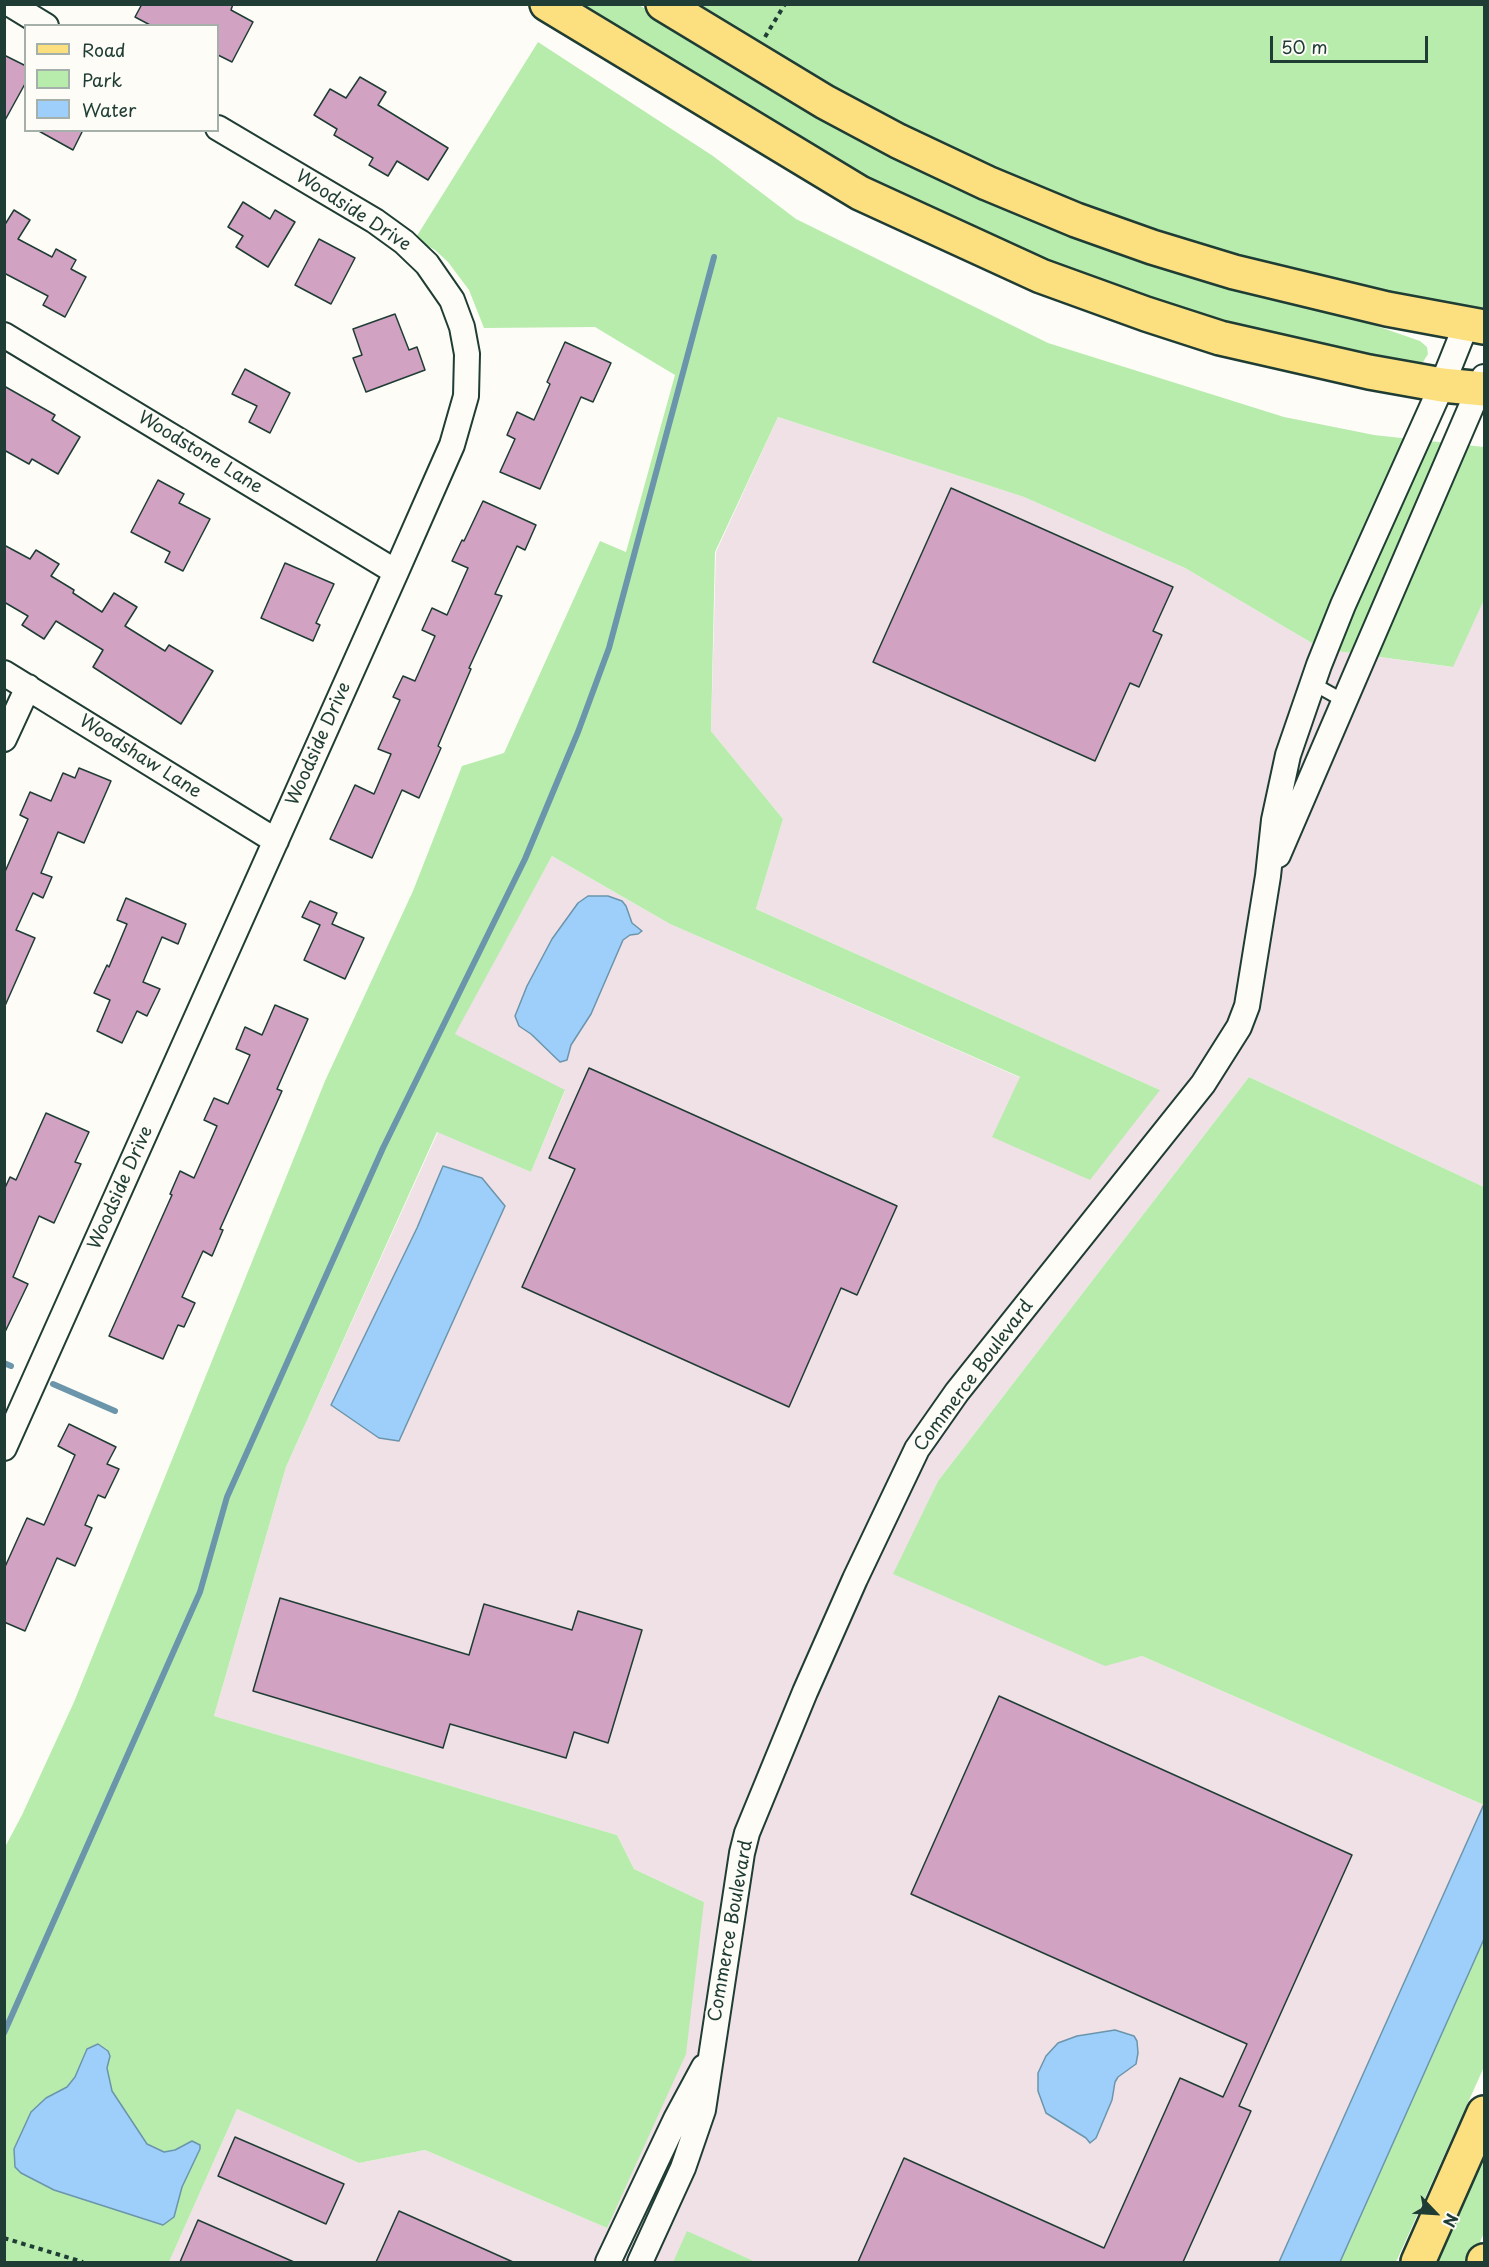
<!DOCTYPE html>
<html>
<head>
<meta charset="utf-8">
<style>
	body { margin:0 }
	#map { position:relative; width:1489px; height:2267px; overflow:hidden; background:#fdfcf7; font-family:"Playpen Sans",sans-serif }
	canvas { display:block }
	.frame { position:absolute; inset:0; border:6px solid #1f3d34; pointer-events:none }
	.legend { position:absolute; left:24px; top:24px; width:195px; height:108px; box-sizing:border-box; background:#fdfcf7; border:2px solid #a4b0a9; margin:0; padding:8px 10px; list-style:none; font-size:18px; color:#1f3d34 }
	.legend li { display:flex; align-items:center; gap:12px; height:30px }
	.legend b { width:30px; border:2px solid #a4b0a9 }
	.north { position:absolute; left:1405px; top:2183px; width:60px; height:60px; -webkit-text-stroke:4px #fdfcf7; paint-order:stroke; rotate:115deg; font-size:16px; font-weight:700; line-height:24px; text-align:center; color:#1f3d34 }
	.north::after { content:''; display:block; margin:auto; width:21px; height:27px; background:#1f3d34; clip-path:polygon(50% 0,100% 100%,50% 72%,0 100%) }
	.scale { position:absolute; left:1270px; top:36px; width:158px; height:27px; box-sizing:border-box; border:3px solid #1f3d34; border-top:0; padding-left:8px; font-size:18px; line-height:21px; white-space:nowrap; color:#1f3d34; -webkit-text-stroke:4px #fdfcf7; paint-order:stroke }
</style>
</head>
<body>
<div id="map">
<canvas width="1489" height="2267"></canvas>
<div class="frame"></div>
<ul class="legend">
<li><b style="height:8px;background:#fce080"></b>Road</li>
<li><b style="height:16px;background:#b8ecad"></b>Park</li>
<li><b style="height:16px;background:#9dcffa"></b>Water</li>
</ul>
<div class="north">N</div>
<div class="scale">50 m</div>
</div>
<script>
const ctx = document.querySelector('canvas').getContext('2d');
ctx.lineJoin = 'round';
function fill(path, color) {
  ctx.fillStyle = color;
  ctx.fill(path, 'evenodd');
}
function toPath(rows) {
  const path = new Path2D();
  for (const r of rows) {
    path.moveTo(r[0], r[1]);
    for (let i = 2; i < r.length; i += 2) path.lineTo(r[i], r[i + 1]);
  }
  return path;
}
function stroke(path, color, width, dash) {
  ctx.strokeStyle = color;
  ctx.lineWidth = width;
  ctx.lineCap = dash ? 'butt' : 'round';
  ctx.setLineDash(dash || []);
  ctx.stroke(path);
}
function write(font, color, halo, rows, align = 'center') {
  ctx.font = font + ' "Playpen Sans",sans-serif';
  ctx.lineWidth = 4.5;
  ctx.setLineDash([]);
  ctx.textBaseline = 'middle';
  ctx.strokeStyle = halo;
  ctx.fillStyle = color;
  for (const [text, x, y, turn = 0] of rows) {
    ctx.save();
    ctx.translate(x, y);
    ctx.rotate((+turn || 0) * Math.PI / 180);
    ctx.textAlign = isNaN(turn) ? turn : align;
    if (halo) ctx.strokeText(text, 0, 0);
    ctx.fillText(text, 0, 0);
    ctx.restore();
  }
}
const built = toPath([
	[778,417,1024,497,1185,568,1322,649,1452,667,1484,600,1484,1187,1249,1077,938,1481,894,1574,1105,1665,1142,1656,1484,1805,1279,2262,756,2262,688,2232,673,2262,169,2262,237,2109,359,2163,425,2150,607,2228,704,1902,634,1869,617,1835,214,1716,286,1467,438,1132,531,1172,565,1091,454,1034,552,856,670,924,1021,1078,1160,1090,756,909,783,819,711,731,716,552]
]);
const green = toPath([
	[570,5,639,5,765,81,1190,275,1291,303,1339,313,1420,341,1427,347,1428,354,1423,362,1413,365,1285,337,1139,296,1061,268,896,196],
	[691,5,1484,5,1484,310,1421,301,1320,280,1182,242,1082,206,988,168,881,115],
	[538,42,713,156,796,219,1048,343,1284,417,1374,435,1484,447,1484,600,1453,667,1322,649,1185,568,1024,497,778,417,715,552,711,731,783,819,756,909,1160,1090,1090,1180,992,1137,1020,1077,670,924,552,856,455,1034,565,1090,531,1172,437,1132,286,1467,214,1716,617,1835,634,1869,704,1902,686,2054,607,2228,425,2150,359,2163,237,2109,169,2262,5,2262,5,1847,22,1815,74,1702,325,1081,413,891,462,766,504,753,600,541,626,552,675,375,595,327,484,328,469,290,448,262,435,250,415,239],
	[1249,1077,1484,1187,1484,1805,1142,1656,1105,1666,893,1574,938,1481],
	[1484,1939,1484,2067,1396,2262,1340,2262],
	[1484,2140,1484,2233,1471,2262,1430,2262],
	[687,2231,756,2262,673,2262]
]);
const water = toPath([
	[588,896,608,896,622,901,626,906,632,923,642,931,638,934,630,935,623,940,591,1014,571,1045,567,1060,560,1062,531,1034,519,1026,515,1016,527,986,552,939,578,903,588,896],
	[443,1166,482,1178,505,1206,399,1441,379,1438,331,1405,417,1228,443,1166],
	[1484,1804,1484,1939,1340,2262,1279,2262,1484,1804],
	[1115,2030,1134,2036,1137,2041,1138,2053,1136,2064,1118,2077,1115,2082,1112,2100,1096,2138,1090,2143,1086,2138,1046,2113,1038,2091,1038,2073,1046,2056,1058,2043,1077,2036,1115,2030],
	[98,2044,108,2051,110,2056,107,2068,112,2091,147,2144,164,2152,175,2150,192,2141,200,2145,200,2149,182,2187,174,2217,163,2225,54,2190,21,2173,15,2167,14,2149,31,2112,46,2098,67,2087,75,2077,87,2049,98,2044]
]);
const stream = toPath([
	[4,1363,11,1366],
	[53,1384,115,1411],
	[4,2033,200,1592,227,1497,383,1148,525,859,578,732,609,648,714,257]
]);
const building = toPath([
	[142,4,233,4,231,10,253,22,232,62,218,55,218,26,152,26,135,17,142,4],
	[4,55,26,66,26,82,4,122,4,55],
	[360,77,386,92,378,105,448,148,428,180,397,161,388,176,369,165,373,158,334,135,337,129,314,115,330,89,346,98,360,77],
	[37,130,83,130,73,150,37,130],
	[243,202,270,219,275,210,295,222,268,267,236,247,243,236,228,227,243,202],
	[14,210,30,220,18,239,52,257,56,249,76,260,71,269,86,277,65,317,43,305,48,296,4,273,4,226,14,210],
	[319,239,355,258,331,304,295,285,319,239],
	[395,314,409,350,417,347,425,370,366,392,353,358,362,355,353,329,395,314],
	[565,342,611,363,593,402,581,397,540,489,500,472,515,439,507,435,517,412,534,420,550,384,547,382,565,342],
	[245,369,290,393,270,433,249,422,257,406,232,394,245,369],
	[4,386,55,415,52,420,80,437,58,474,32,459,29,464,4,450,4,386],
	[158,480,184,494,179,503,210,519,183,571,165,562,170,552,131,532,158,480],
	[951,488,1173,587,1153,631,1162,635,1139,687,1130,683,1095,761,873,662,951,488],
	[483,501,536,525,525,550,517,546,495,594,502,596,469,668,471,669,438,746,441,748,419,798,402,790,372,858,330,839,355,785,374,794,391,754,378,749,400,700,393,697,403,676,415,681,435,636,422,630,432,608,447,615,468,568,452,561,462,540,464,541,483,501],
	[4,545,30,559,36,550,59,564,51,576,74,590,73,593,102,612,114,593,137,607,125,626,165,651,169,645,213,671,181,724,93,667,103,650,56,621,44,639,22,625,28,616,4,602,4,545],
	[285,563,334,584,316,623,320,625,313,641,261,618,285,563],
	[79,768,111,781,84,843,58,832,41,873,52,877,43,898,33,893,16,930,35,938,4,1008,4,874,28,819,20,815,30,792,51,801,63,773,75,778,79,768],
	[126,898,186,924,178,944,162,937,143,982,160,989,147,1016,137,1011,122,1043,97,1031,110,1000,94,993,107,965,109,967,127,924,117,920,126,898],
	[310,901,337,913,332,924,364,938,345,979,304,960,320,925,302,917,310,901],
	[275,1005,308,1019,277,1089,282,1091,220,1229,223,1230,212,1256,203,1251,182,1297,195,1303,184,1327,178,1325,163,1359,109,1336,172,1195,170,1194,180,1171,194,1178,217,1126,204,1120,214,1098,228,1104,250,1055,236,1049,245,1027,262,1035,275,1005],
	[589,1068,897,1206,857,1295,841,1288,789,1407,522,1287,575,1169,549,1158,589,1068],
	[46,1113,89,1132,75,1162,81,1164,54,1223,39,1216,13,1277,28,1284,4,1334,4,1190,10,1177,16,1180,46,1113],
	[69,1424,116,1447,107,1464,119,1469,105,1498,98,1495,85,1525,92,1528,75,1566,57,1558,25,1631,4,1622,4,1569,27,1518,44,1525,75,1455,58,1446,69,1424],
	[280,1598,469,1655,484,1604,572,1630,578,1611,642,1630,608,1743,574,1732,566,1758,450,1724,443,1748,253,1691,280,1598],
	[999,1696,1352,1855,1239,2106,1251,2111,1183,2262,858,2262,904,2158,1104,2248,1180,2078,1223,2097,1247,2044,911,1894,999,1696],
	[235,2137,344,2184,326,2224,218,2176,235,2137],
	[399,2211,513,2262,376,2262,399,2211],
	[198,2220,294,2262,180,2262,198,2220]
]);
const path = toPath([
	[765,37,785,4],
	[4,2238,83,2262]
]);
const lane = toPath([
	[1312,683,1344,701]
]);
const street = toPath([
	[10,4,46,26],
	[4,335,396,572],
	[4,673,276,841],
	[4,739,28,687],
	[1278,855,1484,377],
	[4,1448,396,572,452,445,466,396,467,354,462,327,452,300,427,264,404,242,375,221,218,128],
	[608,2262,676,2119,704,2067],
	[640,2262,683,2168,703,2110,742,1853,747,1833,805,1692,855,1579,917,1449,957,1392,1203,1084,1239,1027,1247,1006,1268,876,1274,820,1288,755,1319,665,1343,605,1442,385,1466,325]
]);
const primary = toPath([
	[547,4,860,193,1041,276,1146,314,1220,338,1369,372,1442,385,1484,389],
	[663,4,825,102,898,141,987,183,1076,220,1152,247,1234,272,1387,309,1484,327],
	[1418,2262,1484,2113],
	[1484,2262,1484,2261]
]);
const streetNames = [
	["Woodside Drive",353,211,33],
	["Woodstone Lane",200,453,31],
	["Woodside Drive",319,744,-66],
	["Woodshaw Lane",140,757,32],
	["Woodside Drive",121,1188,-66],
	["Commerce Boulevard",974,1376,-53],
	["Commerce Boulevard",731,1931,-80]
];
fill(built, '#f0e1e7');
fill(green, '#b8ecad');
fill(water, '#9dcffa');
stroke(water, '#6b95ab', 1.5);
stroke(stream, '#6b95ab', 6);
fill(building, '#d1a2c2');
stroke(building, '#1f3d34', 1.5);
stroke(lane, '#1f3d34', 16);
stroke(street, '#1f3d34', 28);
stroke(primary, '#1f3d34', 38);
stroke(path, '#1f3d34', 4, [4.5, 4.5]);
stroke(lane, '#fdfcf7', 12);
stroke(street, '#fdfcf7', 24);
stroke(primary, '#fce080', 33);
write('18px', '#1f3d34', '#fdfcf7', streetNames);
</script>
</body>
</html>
